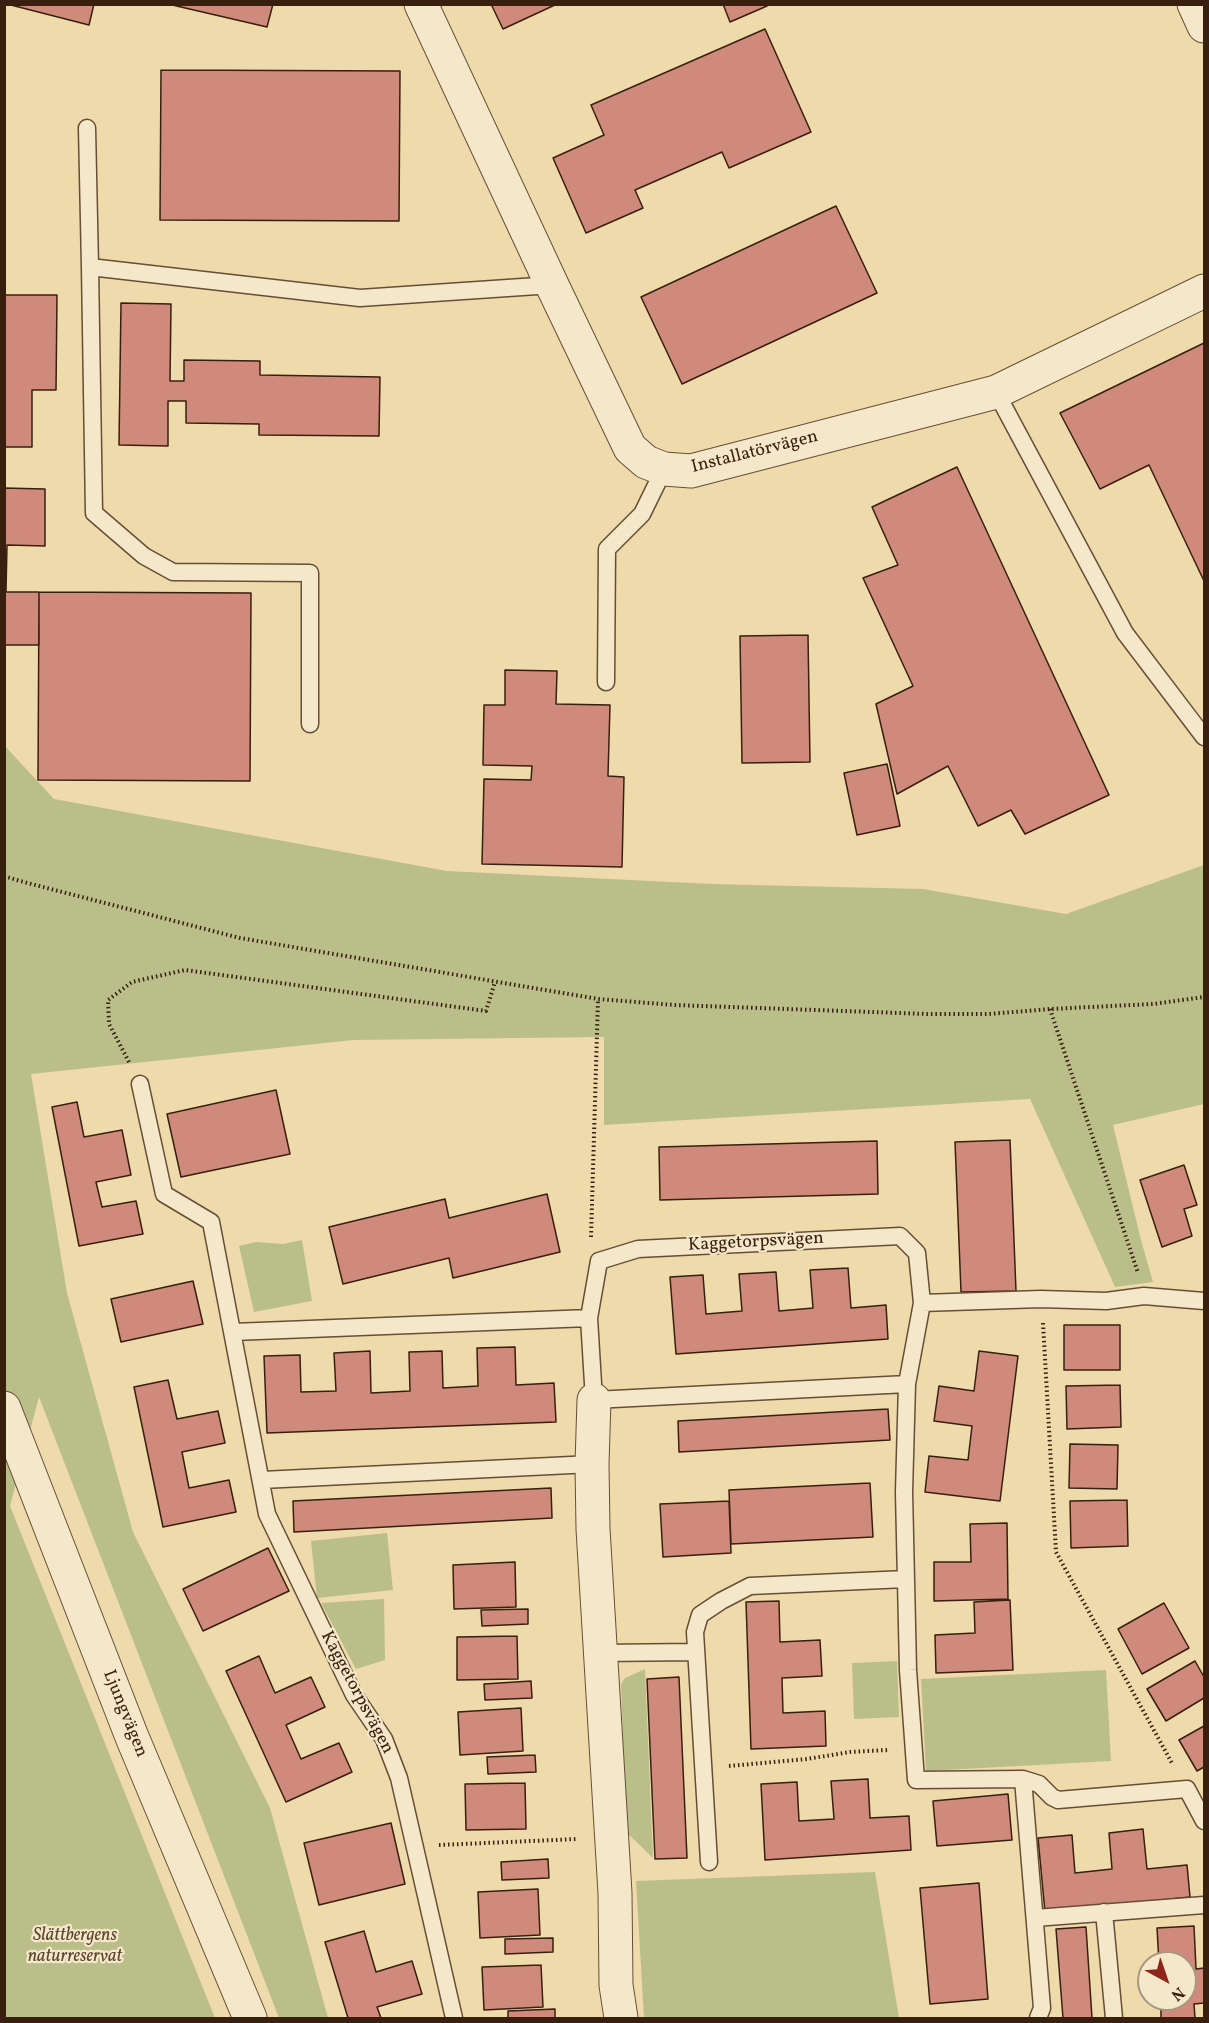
<!DOCTYPE html>
<html>
<head>
<meta charset="utf-8">
<style>
	body { margin:0 }
	#map { position:relative; width:1209px; height:2023px; overflow:hidden; background:#efdaac; font-family:Vollkorn,serif }
	canvas { display:block }
	.frame { position:absolute; inset:0; border:6px solid #381f0f; pointer-events:none }
	.north { position:absolute; left:1137px; top:1951px; width:60px; height:60px; box-sizing:border-box; background:#f5e7c9; border:2px solid #a9977f; border-radius:50%; rotate:140deg; font-size:16px; font-weight:700; line-height:24px; text-align:center; color:#381f0f }
	.north::after { content:''; display:block; margin:auto; width:21px; height:27px; background:#8f2418; clip-path:polygon(50% 0,100% 100%,50% 72%,0 100%) }
</style>
</head>
<body>
<div id="map">
<canvas width="1209" height="2023"></canvas>
<div class="frame"></div>
<div class="north">N</div>
</div>
<script>
const ctx = document.querySelector('canvas').getContext('2d');
ctx.lineJoin = 'round';
function fill(path, color) {
  ctx.fillStyle = color;
  ctx.fill(path, 'evenodd');
}
function toPath(rows) {
  const path = new Path2D();
  for (const r of rows) {
    path.moveTo(r[0], r[1]);
    for (let i = 2; i < r.length; i += 2) path.lineTo(r[i], r[i + 1]);
  }
  return path;
}
function stroke(path, color, width, dash) {
  ctx.strokeStyle = color;
  ctx.lineWidth = width;
  ctx.lineCap = dash ? 'butt' : 'round';
  ctx.setLineDash(dash || []);
  ctx.stroke(path);
}
function write(font, color, halo, rows, align = 'center') {
  ctx.font = font + ' Vollkorn,serif';
  ctx.lineWidth = 4.5;
  ctx.setLineDash([]);
  ctx.textBaseline = 'middle';
  ctx.strokeStyle = halo;
  ctx.fillStyle = color;
  for (const [text, x, y, turn = 0] of rows) {
    ctx.save();
    ctx.translate(x, y);
    ctx.rotate((+turn || 0) * Math.PI / 180);
    ctx.textAlign = isNaN(turn) ? turn : align;
    if (halo) ctx.strokeText(text, 0, 0);
    ctx.fillText(text, 0, 0);
    ctx.restore();
  }
}
const green = toPath([
	[4,745,54,799,447,871,712,884,923,889,1066,914,1204,865,1204,1104,1113,1125,1141,1240,1153,1282,1115,1287,1030,1099,604,1125,604,1037,353,1040,31,1074,67,1293,133,1532,270,1808,328,2018,279,2018,39,1397,10,1506,215,2018,5,2018],
	[302,1240,312,1301,254,1312,239,1246,256,1242,283,1244],
	[387,1533,393,1590,317,1598,311,1541],
	[384,1599,385,1660,356,1669,321,1603],
	[897,1661,899,1717,854,1719,852,1663],
	[645,1669,653,1858,626,1832,621,1684,625,1678],
	[1106,1670,1111,1761,926,1771,921,1679],
	[875,1872,899,2018,644,2018,636,1881]
]);
const building = toPath([
	[7,4,94,4,89,25,7,4],
	[168,4,273,4,267,27,168,4],
	[491,4,557,4,503,29,491,4],
	[723,4,767,4,767,6,730,22,723,4],
	[765,29,811,132,729,168,722,152,635,190,643,208,586,233,553,158,604,135,591,105,765,29],
	[161,70,400,71,399,221,160,220,161,70],
	[836,206,877,293,682,384,641,297,836,206],
	[4,295,57,295,56,390,32,390,32,447,4,447,4,295],
	[121,303,171,304,170,381,184,381,184,360,260,361,260,375,380,377,379,436,259,435,259,424,186,423,186,401,168,401,168,446,119,445,121,303],
	[1204,343,1204,581,1149,465,1100,489,1060,413,1204,343],
	[957,467,1109,795,1025,834,1011,810,978,826,948,766,897,794,876,704,913,686,863,578,898,565,872,507,957,467],
	[4,488,45,489,45,546,7,545,6,592,39,592,39,645,4,645,4,488],
	[39,592,251,593,250,781,38,780,39,592],
	[808,635,810,762,742,763,740,636,808,635],
	[505,670,557,671,556,704,610,705,608,776,624,777,622,867,482,864,484,779,531,780,532,766,483,765,484,705,505,705,505,670],
	[887,764,900,826,857,835,844,773,887,764],
	[276,1090,290,1154,181,1177,167,1114,276,1090],
	[77,1102,84,1137,122,1130,131,1175,96,1182,102,1207,136,1201,143,1234,79,1246,52,1107,77,1102],
	[1010,1140,1016,1291,961,1292,955,1142,1010,1140],
	[877,1141,878,1194,660,1200,659,1147,877,1141],
	[1184,1165,1197,1205,1184,1209,1192,1236,1162,1247,1140,1180,1184,1165],
	[547,1194,560,1252,453,1278,449,1258,343,1284,329,1227,445,1199,449,1218,547,1194],
	[848,1268,851,1308,886,1305,888,1339,676,1354,670,1277,703,1275,706,1314,742,1311,739,1274,776,1272,779,1311,813,1308,810,1270,848,1268],
	[193,1281,203,1324,121,1342,111,1299,193,1281],
	[1064,1325,1120,1325,1120,1370,1064,1370,1064,1325],
	[515,1347,516,1385,554,1383,556,1422,267,1433,264,1356,300,1355,301,1392,336,1391,334,1353,370,1351,371,1393,410,1391,409,1352,442,1351,443,1388,478,1386,477,1348,515,1347],
	[979,1351,1018,1356,1000,1501,925,1492,929,1456,968,1460,972,1426,934,1421,939,1386,974,1391,979,1351],
	[168,1380,177,1419,218,1411,225,1443,182,1452,189,1488,229,1480,236,1512,163,1527,134,1387,168,1380],
	[1120,1385,1121,1427,1067,1429,1066,1386,1120,1385],
	[888,1409,890,1440,679,1452,678,1421,888,1409],
	[1070,1444,1118,1445,1117,1489,1069,1488,1070,1444],
	[870,1483,873,1537,731,1544,729,1490,870,1483],
	[551,1488,552,1518,294,1532,293,1501,551,1488],
	[1127,1500,1128,1546,1071,1548,1070,1501,1127,1500],
	[729,1501,731,1553,663,1557,660,1504,729,1501],
	[1007,1523,1008,1599,934,1601,934,1562,971,1562,970,1524,1007,1523],
	[268,1548,289,1591,203,1631,183,1589,268,1548],
	[515,1562,516,1607,454,1609,453,1565,515,1562],
	[1010,1600,1013,1670,936,1673,935,1635,975,1633,974,1602,1010,1600],
	[779,1601,780,1642,820,1640,822,1676,782,1678,783,1713,825,1711,826,1746,751,1749,746,1602,779,1601],
	[1164,1603,1189,1648,1142,1674,1118,1629,1164,1603],
	[528,1609,528,1624,482,1626,481,1610,528,1609],
	[517,1636,518,1679,457,1680,457,1637,517,1636],
	[259,1656,275,1693,311,1677,325,1707,286,1725,301,1759,339,1743,352,1772,286,1802,226,1671,259,1656],
	[1195,1661,1204,1677,1204,1698,1166,1721,1147,1689,1195,1661],
	[679,1677,687,1858,655,1859,647,1679,679,1677],
	[531,1681,532,1698,485,1700,484,1684,531,1681],
	[521,1708,523,1751,460,1755,458,1712,521,1708],
	[1204,1726,1204,1767,1197,1771,1179,1740,1204,1726],
	[535,1755,536,1772,488,1774,487,1757,535,1755],
	[868,1779,870,1818,909,1816,911,1850,765,1860,761,1784,797,1782,799,1821,834,1819,831,1781,868,1779],
	[525,1783,526,1829,466,1830,465,1784,525,1783],
	[1008,1794,1012,1840,937,1846,933,1801,1008,1794],
	[391,1823,405,1884,319,1905,304,1843,391,1823],
	[1143,1829,1147,1869,1187,1865,1190,1897,1045,1912,1038,1838,1072,1835,1075,1873,1112,1869,1109,1833,1143,1829],
	[548,1859,549,1878,502,1880,501,1862,548,1859],
	[979,1883,988,1999,930,2004,920,1888,979,1883],
	[538,1889,540,1935,480,1938,478,1892,538,1889],
	[1194,1926,1196,1969,1204,1968,1204,2003,1194,2004,1195,2018,1161,2018,1161,1999,1185,1999,1185,1963,1159,1963,1157,1928,1194,1926],
	[1086,1927,1092,2018,1063,2018,1056,1929,1086,1927],
	[364,1931,376,1972,412,1961,422,1994,377,2007,381,2018,348,2018,325,1942,364,1931],
	[553,1938,553,1952,505,1954,505,1939,553,1938],
	[541,1965,543,2007,484,2010,482,1967,541,1965],
	[555,2009,555,2018,508,2018,508,2011,555,2009]
]);
const path = toPath([
	[4,876,20,881,240,938,598,999,675,1005,927,1014,989,1014,1050,1009,1153,1004,1204,997],
	[1050,1009,1138,1273],
	[129,1062,109,1024,108,1000,132,982,185,970,486,1011,495,982],
	[591,1237,598,999],
	[1043,1323,1056,1552,1173,1765],
	[729,1766,807,1759,850,1752,888,1750],
	[439,1845,578,1839]
]);
const service = toPath([
	[87,128,90,267],
	[996,392,1125,633,1204,737],
	[606,682,607,549,642,514,664,469],
	[310,724,310,573,173,572,144,556,94,513,90,267,360,298,552,285],
	[140,1084,164,1194,211,1222,267,1514,354,1695,384,1739,399,1778,454,2018],
	[922,1303,1041,1299,1106,1301,1144,1296,1204,1301],
	[233,1332,589,1318],
	[907,1384,594,1400,589,1318,599,1261,638,1249,900,1236,917,1253,922,1303,907,1384,904,1492,908,1670,916,1780,1023,1779,1042,2008,1038,2018],
	[262,1480,592,1464],
	[600,1653,696,1652],
	[1023,1779,1039,1784,1052,1797,1058,1800,1187,1789,1204,1821],
	[709,1862,695,1632,700,1615,721,1601,750,1586,906,1579],
	[1104,1912,1114,2018],
	[1035,1918,1204,1905]
]);
const minor = toPath([
	[421,4,552,285,630,448,646,462,664,469,691,471,996,392,1204,291],
	[1194,4,1204,26],
	[594,1400,592,1464,593,1529,615,1893,616,1985,621,2018],
	[4,1408,132,1737,250,2018]
]);
const streetNames = [
	["Installatörvägen",755,453,-14],
	["Kaggetorpsvägen",756,1243,-3],
	["Kaggetorpsvägen",356,1693,62],
	["Ljungvägen",124,1714,68]
];
const parkNames = [
	["Slättbergens",75,1937],
	["naturreservat",75,1958]
];
fill(green, '#babf89');
fill(building, '#cf8a7b');
stroke(building, '#381f0f', 1.5);
stroke(service, '#664e36', 19);
stroke(minor, '#664e36', 35);
stroke(path, '#381f0f', 4, [1.5, 3]);
stroke(service, '#f5e7c9', 16);
stroke(minor, '#f5e7c9', 33);
write('18px', '#381f0f', '#f5e7c9', streetNames);
write('italic 18px', '#58472e', '#f5e7c9', parkNames);
</script>
</body>
</html>
